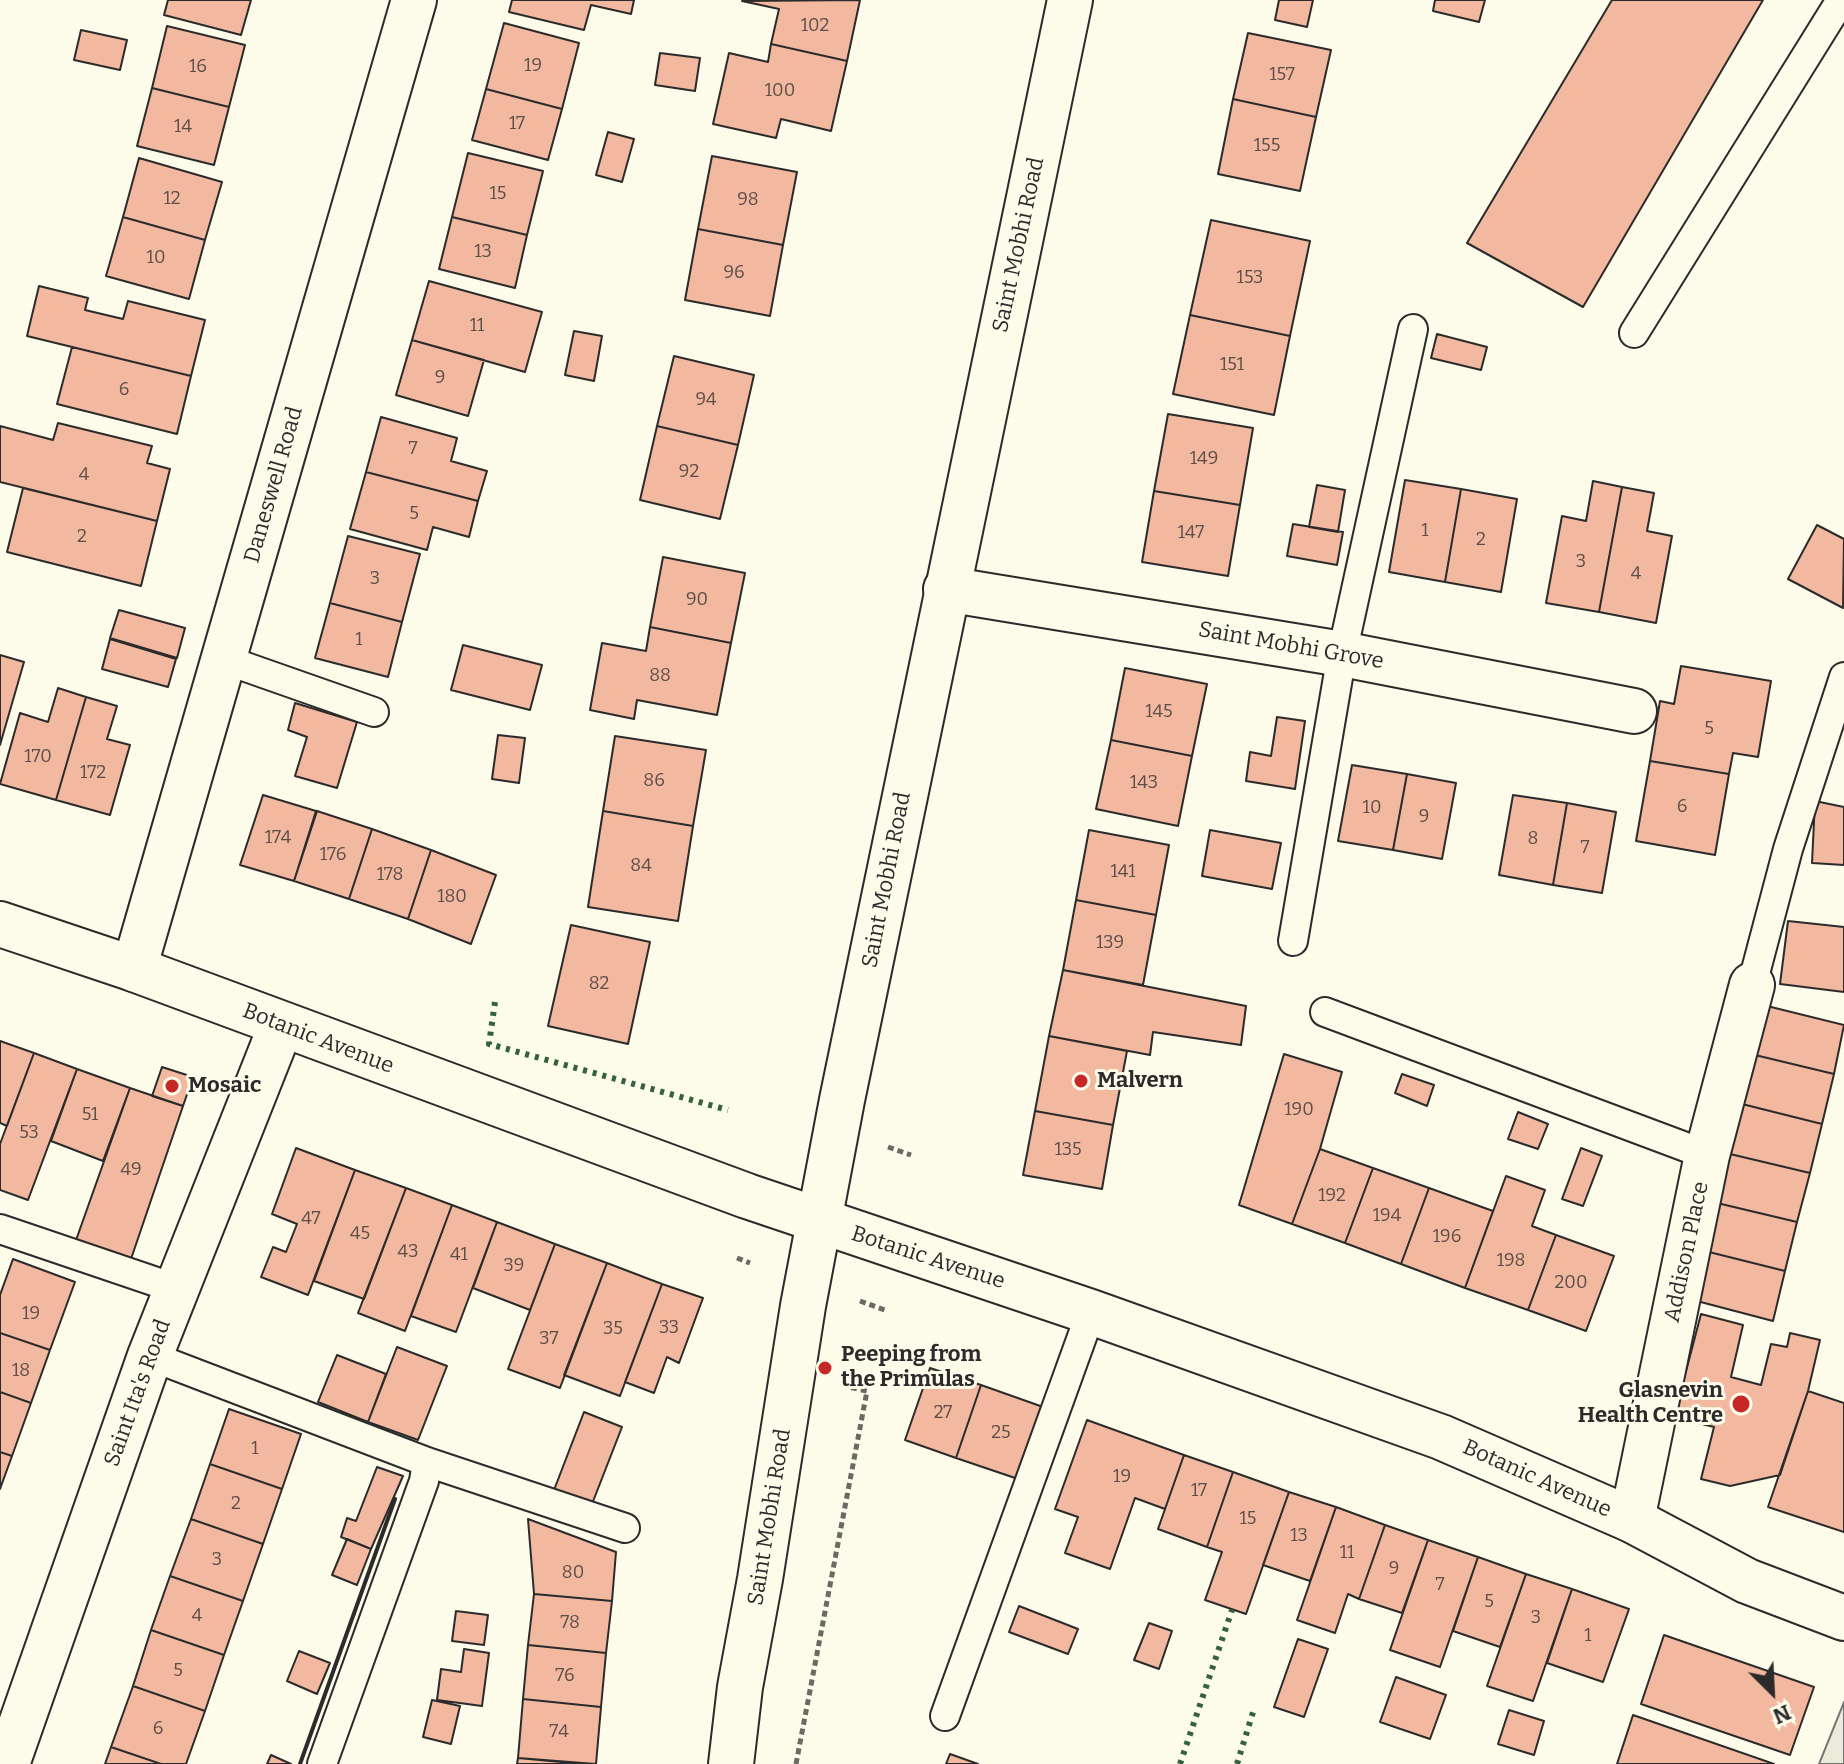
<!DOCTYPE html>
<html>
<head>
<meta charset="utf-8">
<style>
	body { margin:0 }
	#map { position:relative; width:1844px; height:1764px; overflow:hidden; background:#fdfbea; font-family:Bitter,serif }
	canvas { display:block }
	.north { position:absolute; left:1732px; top:1652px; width:80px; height:80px; -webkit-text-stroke:6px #fdfbea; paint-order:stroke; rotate:156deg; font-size:22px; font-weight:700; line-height:32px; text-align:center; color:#2b2b2b }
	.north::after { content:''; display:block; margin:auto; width:28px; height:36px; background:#2b2b2b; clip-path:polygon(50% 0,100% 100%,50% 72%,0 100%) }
</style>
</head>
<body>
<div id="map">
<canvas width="1844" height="1764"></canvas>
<div class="north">N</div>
</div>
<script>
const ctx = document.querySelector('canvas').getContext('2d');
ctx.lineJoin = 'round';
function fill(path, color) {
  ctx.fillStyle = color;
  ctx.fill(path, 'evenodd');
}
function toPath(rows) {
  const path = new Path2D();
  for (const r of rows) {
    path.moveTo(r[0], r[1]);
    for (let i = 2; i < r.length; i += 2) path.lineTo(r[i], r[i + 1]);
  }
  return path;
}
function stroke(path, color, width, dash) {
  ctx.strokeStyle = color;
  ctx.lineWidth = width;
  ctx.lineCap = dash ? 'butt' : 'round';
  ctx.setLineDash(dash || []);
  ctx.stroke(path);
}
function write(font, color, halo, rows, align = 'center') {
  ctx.font = font + ' Bitter,serif';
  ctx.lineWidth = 6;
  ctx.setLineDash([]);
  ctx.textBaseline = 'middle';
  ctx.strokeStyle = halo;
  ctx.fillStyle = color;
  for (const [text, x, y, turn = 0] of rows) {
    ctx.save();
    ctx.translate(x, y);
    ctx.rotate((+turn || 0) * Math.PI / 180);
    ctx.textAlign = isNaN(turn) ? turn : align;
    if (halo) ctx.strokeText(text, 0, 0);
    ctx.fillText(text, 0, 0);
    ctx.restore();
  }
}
const parking = toPath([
	[1844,1702,1844,1764,1819,1764,1844,1702]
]);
const building = toPath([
	[168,0,251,0,241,35,164,15,168,0],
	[512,0,634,0,631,14,591,5,584,30,509,12,512,0],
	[860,0,847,61,771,44,779,9,742,1,860,0],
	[1279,0,1313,0,1307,27,1275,20,1279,0],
	[1435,0,1485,0,1479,22,1433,11,1435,0],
	[1612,0,1763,0,1583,307,1467,243,1612,0],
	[504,23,579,43,562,109,486,89,504,23],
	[167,26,245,45,229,107,152,88,167,26],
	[81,30,127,40,120,70,74,60,81,30],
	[1248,33,1331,50,1316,117,1233,99,1248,33],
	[771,44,847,61,831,131,781,119,776,138,713,124,729,53,768,62,771,44],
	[660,53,700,58,695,91,655,85,660,53],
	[152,88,229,107,214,165,137,146,152,88],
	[486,89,562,109,548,160,472,140,486,89],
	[1233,99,1316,117,1300,191,1218,174,1233,99],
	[608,132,634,139,622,182,596,175,608,132],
	[468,153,543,171,527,235,452,217,468,153],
	[712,156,797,172,783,245,698,229,712,156],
	[139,158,222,182,205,240,123,217,139,158],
	[123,217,205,240,189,299,106,276,123,217],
	[452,217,527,235,515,288,439,269,452,217],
	[1211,220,1310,241,1290,336,1190,315,1211,220],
	[698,229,783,245,770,316,685,300,698,229],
	[429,281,542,312,525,372,412,340,429,281],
	[39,286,88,298,85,310,123,319,128,301,205,320,191,376,27,336,39,286],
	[1190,315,1290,336,1274,415,1173,394,1190,315],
	[574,331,602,336,594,381,565,375,574,331],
	[1437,334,1487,347,1481,370,1431,358,1437,334],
	[412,340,484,360,468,416,396,395,412,340],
	[72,347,191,376,177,434,57,404,72,347],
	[674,356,754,375,738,445,657,426,674,356],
	[1168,414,1253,428,1240,505,1154,491,1168,414],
	[381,417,457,438,451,461,487,471,478,501,366,472,381,417],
	[58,423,152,446,147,463,170,469,157,521,0,482,0,426,53,440,58,423],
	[657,426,738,445,720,519,640,500,657,426],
	[366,472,478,501,469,537,433,527,427,550,350,529,366,472],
	[1405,480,1461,489,1445,582,1389,572,1405,480],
	[1593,481,1622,487,1599,612,1546,603,1562,516,1586,521,1593,481],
	[1317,485,1345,490,1338,532,1309,527,1317,485],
	[1622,487,1654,493,1647,531,1672,536,1656,623,1599,612,1622,487],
	[23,488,157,521,141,586,7,552,23,488],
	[1461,489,1517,499,1501,592,1445,582,1461,489],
	[1154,491,1240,505,1228,576,1142,562,1154,491],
	[1293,524,1343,532,1337,565,1287,556,1293,524],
	[1817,525,1844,539,1843,608,1788,579,1817,525],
	[348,536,420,554,402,622,330,603,348,536],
	[663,557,745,573,731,643,650,627,663,557],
	[330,603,402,622,388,677,315,658,330,603],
	[119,610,185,628,177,658,110,638,119,610],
	[650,627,731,643,717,715,637,700,634,719,590,710,602,643,646,651,650,627],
	[110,639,176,659,168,687,102,669,110,639],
	[463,645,542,665,530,710,451,690,463,645],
	[0,655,24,662,0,745,0,655],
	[1681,666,1771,681,1758,757,1733,753,1729,774,1650,761,1660,701,1674,704,1681,666],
	[1125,668,1207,684,1192,756,1111,740,1125,668],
	[58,688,86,697,56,800,0,784,20,713,48,722,58,688],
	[86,697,117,706,107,739,130,745,110,815,56,800,86,697],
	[295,703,357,722,337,788,295,776,307,737,288,730,295,703],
	[1277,717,1305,721,1295,789,1246,781,1250,752,1271,756,1277,717],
	[498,735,525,738,519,783,492,779,498,735],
	[615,736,706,750,693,826,603,811,615,736],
	[1111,740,1192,756,1178,826,1096,809,1111,740],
	[1650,761,1729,774,1715,855,1636,841,1650,761],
	[1352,765,1407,774,1393,850,1338,841,1352,765],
	[1407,774,1456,783,1442,859,1393,850,1407,774],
	[263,795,316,811,294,881,240,865,263,795],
	[1513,795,1567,803,1553,885,1499,875,1513,795],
	[1815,801,1844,807,1844,865,1812,863,1815,801],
	[1567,803,1616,812,1602,893,1553,885,1567,803],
	[317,811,372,829,349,899,294,881,317,811],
	[603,811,693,826,678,921,588,907,603,811],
	[372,829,431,850,408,919,349,899,372,829],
	[1089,830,1169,845,1156,915,1076,900,1089,830],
	[1210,830,1281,843,1272,889,1202,876,1210,830],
	[431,850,496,875,471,944,408,919,431,850],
	[1076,900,1156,915,1143,985,1063,970,1076,900],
	[1788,921,1844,927,1844,992,1780,984,1788,921],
	[571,925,650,942,628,1044,548,1026,571,925],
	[1063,970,1246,1006,1241,1045,1153,1032,1150,1055,1049,1036,1063,970],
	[1767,1006,1844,1025,1834,1074,1755,1055,1767,1006],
	[1049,1036,1127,1051,1113,1125,1035,1111,1049,1036],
	[0,1041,34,1053,7,1126,0,1123,0,1041],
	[34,1053,77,1069,28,1200,0,1190,0,1144,34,1053],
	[1284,1054,1342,1072,1320,1149,1292,1224,1239,1205,1284,1054],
	[1755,1055,1834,1074,1822,1124,1742,1104,1755,1055],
	[162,1067,193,1077,183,1106,152,1096,162,1067],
	[77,1069,130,1088,103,1161,51,1141,77,1069],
	[1402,1074,1434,1085,1427,1106,1395,1093,1402,1074],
	[130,1088,183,1106,130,1262,75,1243,130,1088],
	[1742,1104,1822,1124,1810,1173,1730,1154,1742,1104],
	[1035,1111,1113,1125,1102,1189,1023,1175,1035,1111],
	[1518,1112,1548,1124,1538,1149,1508,1139,1518,1112],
	[296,1148,355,1170,308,1295,261,1277,273,1247,286,1252,297,1224,272,1214,296,1148],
	[1581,1148,1602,1156,1583,1206,1562,1199,1581,1148],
	[1320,1149,1373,1168,1345,1243,1292,1224,1320,1149],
	[1730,1154,1810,1173,1797,1222,1717,1203,1730,1154],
	[1373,1168,1429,1188,1401,1264,1345,1243,1373,1168],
	[355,1170,406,1188,364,1299,314,1281,355,1170],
	[1506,1176,1545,1190,1532,1226,1556,1235,1528,1310,1465,1288,1506,1176],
	[406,1188,452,1205,405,1331,358,1313,406,1188],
	[1429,1188,1493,1211,1465,1288,1401,1264,1429,1188],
	[1717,1203,1797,1222,1785,1271,1705,1251,1717,1203],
	[452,1205,497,1222,456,1332,411,1316,452,1205],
	[497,1222,555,1244,530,1310,473,1288,497,1222],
	[1556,1235,1614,1256,1586,1331,1528,1310,1556,1235],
	[555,1244,607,1263,560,1388,508,1369,555,1244],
	[1705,1251,1785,1271,1773,1321,1693,1300,1705,1251],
	[13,1259,75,1282,50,1350,0,1333,0,1295,13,1259],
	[607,1263,662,1284,620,1396,564,1375,607,1263],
	[662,1284,703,1298,679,1363,667,1357,654,1393,625,1382,662,1284],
	[1701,1314,1743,1325,1731,1377,1761,1385,1771,1344,1787,1347,1790,1333,1820,1340,1808,1391,1780,1475,1730,1486,1701,1479,1714,1427,1674,1417,1701,1314],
	[0,1333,50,1350,31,1403,0,1392,0,1333],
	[397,1347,447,1366,418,1440,368,1422,397,1347],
	[337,1355,386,1374,368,1422,318,1402,337,1355],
	[930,1368,981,1385,956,1458,905,1440,930,1368],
	[981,1385,1046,1408,1021,1480,956,1458,981,1385],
	[1808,1391,1844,1403,1844,1532,1768,1507,1808,1391],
	[0,1392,31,1403,12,1456,0,1452,0,1392],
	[229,1409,301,1434,282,1489,210,1464,229,1409],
	[584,1412,622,1427,592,1504,554,1490,584,1412],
	[1087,1420,1184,1455,1165,1509,1135,1498,1110,1569,1065,1553,1078,1517,1055,1509,1087,1420],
	[0,1452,12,1456,0,1489,0,1452],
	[1184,1455,1233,1472,1207,1547,1158,1529,1184,1455],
	[210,1464,282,1489,263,1544,191,1519,210,1464],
	[377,1467,403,1476,371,1549,341,1537,347,1518,356,1521,377,1467],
	[1233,1472,1289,1492,1246,1614,1205,1600,1222,1552,1207,1547,1233,1472],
	[1289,1492,1336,1507,1310,1581,1263,1565,1289,1492],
	[1336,1507,1385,1525,1359,1599,1348,1594,1335,1633,1297,1620,1336,1507],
	[191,1519,263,1544,243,1601,170,1576,191,1519],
	[528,1519,616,1552,612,1601,534,1594,528,1519],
	[1385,1525,1428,1540,1402,1613,1359,1599,1385,1525],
	[347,1539,371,1549,357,1585,332,1575,347,1539],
	[1428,1540,1478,1557,1440,1667,1390,1650,1428,1540],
	[1478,1557,1526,1574,1500,1647,1453,1631,1478,1557],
	[1526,1574,1572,1589,1533,1701,1487,1686,1526,1574],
	[170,1576,243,1601,224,1655,151,1630,170,1576],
	[1572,1589,1629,1609,1603,1682,1547,1663,1572,1589],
	[534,1594,612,1601,606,1653,528,1645,534,1594],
	[1019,1606,1078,1629,1068,1654,1009,1632,1019,1606],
	[456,1611,488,1615,484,1645,452,1641,456,1611],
	[1149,1623,1172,1631,1159,1669,1134,1660,1149,1623],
	[151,1630,224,1655,205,1711,133,1686,151,1630],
	[1664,1635,1814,1687,1790,1755,1641,1704,1664,1635],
	[1298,1639,1328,1649,1304,1717,1274,1707,1298,1639],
	[528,1645,606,1653,601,1707,523,1699,528,1645],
	[464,1649,489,1653,482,1706,437,1700,441,1669,461,1672,464,1649],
	[299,1651,330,1663,317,1694,287,1681,299,1651],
	[1396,1677,1446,1695,1430,1739,1380,1722,1396,1677],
	[133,1686,205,1711,186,1764,161,1764,111,1747,133,1686],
	[523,1699,601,1707,596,1764,518,1758,523,1699],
	[432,1700,460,1706,451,1744,423,1737,432,1700],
	[1509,1710,1544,1721,1534,1755,1498,1744,1509,1710],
	[1633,1715,1774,1764,1617,1764,1633,1715],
	[111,1747,161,1764,105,1764,111,1747],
	[950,1754,978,1764,946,1764,950,1754],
	[271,1755,291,1764,267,1764,271,1755],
	[518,1758,583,1764,517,1764,518,1758]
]);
const path = toPath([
	[888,1147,911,1155],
	[737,1258,750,1263],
	[860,1301,885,1310],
	[796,1764,867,1391,848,1387]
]);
const service = toPath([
	[1634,333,1841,0],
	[223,659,374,712],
	[1293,941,1342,654,1413,329],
	[1752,985,1788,849,1844,677],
	[1325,1012,1707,1155],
	[0,1229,177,1289],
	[150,1356,427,1462,625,1528],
	[945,1716,1091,1312],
	[322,1764,424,1481,427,1462]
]);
const minor = toPath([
	[946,589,1342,654,1634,711],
	[134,969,414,0],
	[1632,1520,1707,1155,1752,985],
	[7,1764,150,1356,281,1026]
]);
const tertiary = toPath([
	[0,924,134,969,747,1196,1091,1312,1441,1437,1632,1520,1747,1581,1844,1618]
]);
const secondary = toPath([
	[731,1764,740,1687,760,1579,803,1306,842,1100,1070,0]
]);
const hedge = toPath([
	[495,1002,489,1044,728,1110],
	[1180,1764,1232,1610],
	[1237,1764,1254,1709]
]);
const wall = toPath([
	[300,1764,395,1499]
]);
const markers = [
	[1081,1081,8,"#c62828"],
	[172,1086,8,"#c62828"],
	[825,1368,8,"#c62828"],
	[1741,1404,10,"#c62828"]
];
const numberNames = [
	["102",815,26],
	["19",533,66],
	["16",198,67],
	["157",1282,75],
	["100",780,91],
	["17",517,124],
	["14",183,127],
	["155",1267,146],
	["15",498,194],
	["12",172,199],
	["98",748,200],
	["13",483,252],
	["10",156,258],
	["96",734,273],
	["153",1250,278],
	["11",477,326],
	["151",1232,365],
	["9",440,378],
	["6",124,390],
	["94",706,400],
	["7",413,449],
	["149",1204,459],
	["92",689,472],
	["4",84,475],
	["5",414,514],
	["1",1425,531],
	["147",1191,533],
	["2",82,537],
	["2",1481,540],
	["3",1581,562],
	["4",1636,574],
	["3",375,579],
	["90",697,600],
	["1",359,640],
	["88",660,676],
	["145",1159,712],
	["5",1709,729],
	["170",38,757],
	["172",93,773],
	["86",654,781],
	["143",1144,783],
	["6",1682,807],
	["10",1372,808],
	["9",1424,817],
	["174",278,838],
	["8",1533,839],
	["7",1585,848],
	["176",333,855],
	["84",641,866],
	["141",1123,872],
	["178",390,875],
	["180",452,897],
	["139",1110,943],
	["82",599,984],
	["190",1299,1110],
	["51",90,1115],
	["53",29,1133],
	["135",1068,1150],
	["49",131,1170],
	["192",1332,1196],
	["194",1387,1216],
	["47",311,1219],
	["45",360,1234],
	["196",1447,1237],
	["43",408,1252],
	["41",459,1255],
	["198",1511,1261],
	["39",514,1266],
	["200",1571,1283],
	["19",31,1314],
	["33",669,1328],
	["35",613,1329],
	["37",549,1339],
	["18",21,1371],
	["27",943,1413],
	["25",1001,1433],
	["1",255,1449],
	["19",1122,1477],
	["17",1199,1491],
	["2",236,1504],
	["15",1248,1519],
	["13",1299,1536],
	["11",1347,1553],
	["3",217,1560],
	["9",1394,1569],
	["80",573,1573],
	["7",1440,1585],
	["5",1489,1602],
	["4",197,1616],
	["3",1536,1618],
	["78",570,1623],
	["1",1588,1636],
	["5",178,1671],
	["76",565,1676],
	["6",158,1729],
	["74",559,1732]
];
const streetNames = [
	["Saint Mobhi Road",1019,245,-78],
	["Daneswell Road",274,485,-74],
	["Saint Mobhi Grove",1291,646,10],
	["Saint Mobhi Road",887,880,-79],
	["Botanic Avenue",318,1039,21],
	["Addison Place",1687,1252,-78],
	["Botanic Avenue",928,1258,18],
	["Saint Ita's Road",138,1393,-70],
	["Botanic Avenue",1537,1479,24],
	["Saint Mobhi Road",770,1517,-81]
];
const poiNames = [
	["Malvern",1097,1081],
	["Mosaic",188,1086],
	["Peeping from",841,1355],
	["the Primulas",841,1380],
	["Glasnevin",1723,1391,"right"],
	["Health Centre",1723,1416,"right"]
];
fill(parking, '#eceadb');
stroke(parking, '#74746e', 2);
fill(building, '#f2b8a0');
stroke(building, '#2b2b2b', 2);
stroke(service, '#2b2b2b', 32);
stroke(minor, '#2b2b2b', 48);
stroke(tertiary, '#2b2b2b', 48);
stroke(secondary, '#2b2b2b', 48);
stroke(path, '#6a6964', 5, [6, 4]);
stroke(service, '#fdfbea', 28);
stroke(minor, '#fdfbea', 44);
stroke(tertiary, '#fdfbea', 44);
stroke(secondary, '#fdfbea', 44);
stroke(hedge, '#34623c', 6, [4, 6]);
stroke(wall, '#2b2b2b', 4);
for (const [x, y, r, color] of markers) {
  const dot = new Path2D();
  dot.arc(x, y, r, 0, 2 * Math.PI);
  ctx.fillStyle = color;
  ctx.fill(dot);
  stroke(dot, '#fdfbea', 3);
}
write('18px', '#5d4e48', null, numberNames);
write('22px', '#2b2b2b', '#fdfbea', streetNames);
write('bold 22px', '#2b2b2b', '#fdfbea', poiNames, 'left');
</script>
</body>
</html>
